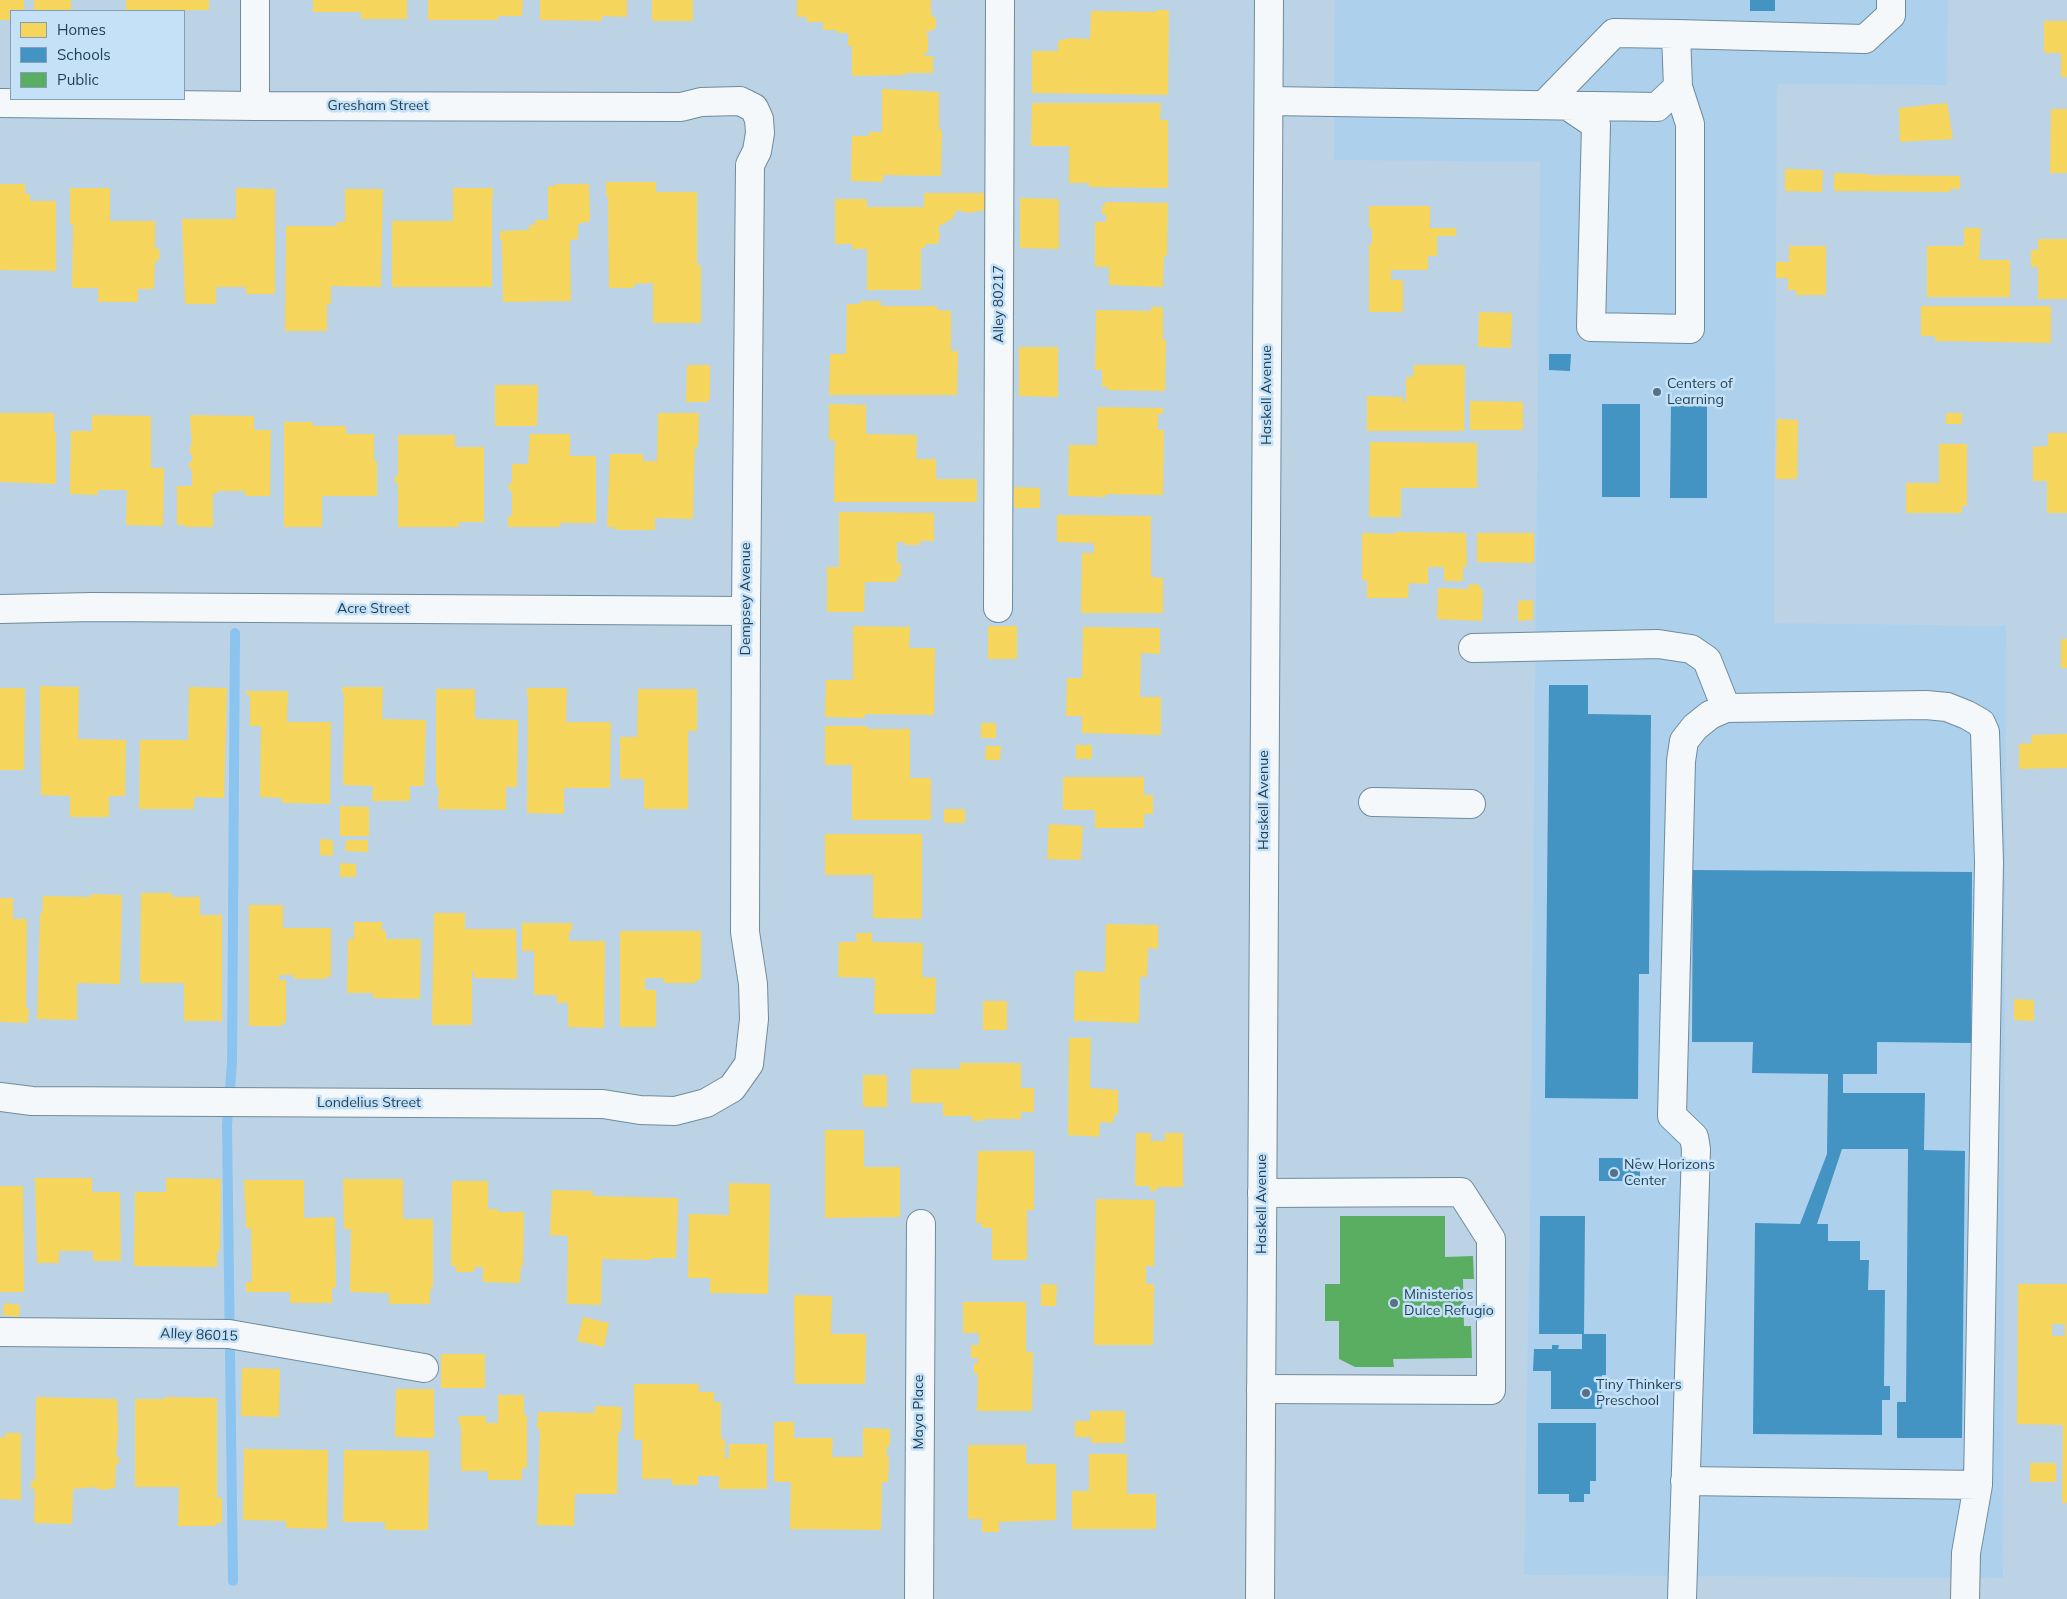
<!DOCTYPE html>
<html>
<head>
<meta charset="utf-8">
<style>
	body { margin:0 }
	#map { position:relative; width:2067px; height:1599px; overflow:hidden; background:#bcd3e5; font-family:Mulish,sans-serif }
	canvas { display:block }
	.legend { position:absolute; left:10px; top:10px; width:175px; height:90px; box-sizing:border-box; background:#c4e1f7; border:1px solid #82a0b6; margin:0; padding:6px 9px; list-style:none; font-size:15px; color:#1f3e54 }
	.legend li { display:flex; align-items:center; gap:10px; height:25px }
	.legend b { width:25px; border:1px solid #82a0b6 }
</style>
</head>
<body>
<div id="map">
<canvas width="2067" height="1599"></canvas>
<ul class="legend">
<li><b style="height:14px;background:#f6d55c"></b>Homes</li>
<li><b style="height:14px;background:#4393c3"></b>Schools</li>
<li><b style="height:14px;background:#5aae61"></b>Public</li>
</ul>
</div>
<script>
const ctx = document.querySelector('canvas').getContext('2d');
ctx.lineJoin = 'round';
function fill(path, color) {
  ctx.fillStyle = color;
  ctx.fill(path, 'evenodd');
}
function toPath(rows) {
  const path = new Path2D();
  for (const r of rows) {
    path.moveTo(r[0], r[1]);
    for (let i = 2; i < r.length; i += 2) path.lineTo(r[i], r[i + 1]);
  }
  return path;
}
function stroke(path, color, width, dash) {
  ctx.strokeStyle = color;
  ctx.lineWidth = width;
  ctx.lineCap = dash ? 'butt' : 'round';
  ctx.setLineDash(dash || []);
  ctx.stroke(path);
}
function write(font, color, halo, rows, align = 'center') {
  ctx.font = font + ' Mulish,sans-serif';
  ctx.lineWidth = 5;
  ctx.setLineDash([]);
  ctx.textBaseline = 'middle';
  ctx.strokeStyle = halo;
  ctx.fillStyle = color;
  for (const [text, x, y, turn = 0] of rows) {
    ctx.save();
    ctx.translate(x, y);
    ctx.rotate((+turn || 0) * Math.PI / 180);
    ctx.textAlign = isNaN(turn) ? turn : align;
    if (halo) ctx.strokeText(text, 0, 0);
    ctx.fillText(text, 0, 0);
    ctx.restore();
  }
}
const built = toPath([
	[1335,0,1948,0,1947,85,1777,84,1774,623,2006,626,2003,1578,1524,1575,1530,1208,1540,162,1334,160]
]);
const homes = toPath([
	[0,0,24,0,24,11,11,11,11,20,0,20],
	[34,0,71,0,71,11,34,11],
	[126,0,209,0,209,10,126,11],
	[313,0,407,0,407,19,361,19,361,12,313,12],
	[428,0,523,0,522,16,498,16,498,20,428,20],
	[540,0,627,0,627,17,602,16,602,21,540,20],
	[652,0,693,0,693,21,652,21],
	[797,0,931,0,931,14,936,19,936,27,932,31,926,31,928,37,928,51,923,56,933,56,933,73,905,73,905,75,852,76,852,46,848,46,848,33,837,33,837,30,823,30,823,22,807,22,807,17,797,17],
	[1156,10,1169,10,1168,95,1032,93,1032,51,1058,51,1058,41,1070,38,1090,39,1091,11,1156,12],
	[2044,21,2067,21,2067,77,2061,77,2061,53,2044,53],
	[882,89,939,92,939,130,942,130,941,176,883,175,883,182,851,181,852,136,869,136,869,132,882,132],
	[1032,103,1161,103,1160,120,1168,120,1168,188,1089,187,1089,183,1069,183,1069,146,1031,146],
	[1947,103,1953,139,1900,142,1899,108],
	[2051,109,2067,109,2067,173,2050,173],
	[1785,169,1823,170,1822,192,1785,191],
	[1834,173,1868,174,1868,175,1960,176,1960,189,1950,189,1950,192,1834,191],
	[606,182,656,182,656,192,697,192,697,265,701,265,701,323,653,323,653,283,634,284,634,288,609,288,608,196,606,196],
	[0,184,25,184,25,194,30,194,30,201,56,201,56,271,0,270],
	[555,184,589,184,590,221,578,224,578,239,570,240,571,301,503,302,502,240,500,240,500,231,529,230,529,225,535,225,535,220,548,220,548,186,555,186],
	[70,188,110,188,110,221,155,221,155,249,160,249,159,261,155,261,154,289,138,289,138,302,98,302,98,288,72,288,73,224,70,224],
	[236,188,275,189,275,294,246,294,246,287,216,287,216,304,185,304,182,219,236,219],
	[453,188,493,188,493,197,492,197,492,287,392,287,392,221,453,221],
	[345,189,383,189,381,287,331,286,331,304,327,304,327,331,285,331,286,226,337,226,337,222,345,222],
	[924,193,985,193,985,210,968,213,957,210,952,219,938,227,940,235,938,244,925,244,925,248,921,248,921,290,867,290,867,249,852,249,852,244,835,244,835,199,867,199,867,207,924,207],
	[1020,198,1059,199,1059,249,1020,248],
	[1105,202,1168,203,1167,256,1164,256,1163,287,1109,285,1109,267,1095,267,1095,222,1106,222,1106,214,1102,214,1102,206,1105,206],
	[1369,206,1430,206,1430,228,1456,228,1456,236,1437,236,1437,256,1428,256,1428,270,1391,270,1391,280,1403,280,1403,312,1369,312,1369,244,1372,244,1372,228,1369,228],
	[1964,228,1981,228,1979,260,2010,260,2010,297,1927,297,1927,246,1964,246],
	[2038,239,2067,239,2067,299,2038,299,2038,267,2031,267,2031,250,2038,250],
	[1789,246,1826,246,1826,295,1796,295,1796,290,1788,290,1788,278,1776,278,1776,262,1789,262],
	[860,301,881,301,881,306,937,306,937,310,951,311,951,351,958,351,957,395,829,395,830,354,846,354,847,304,860,304],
	[1921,306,2051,306,2051,343,1935,341,1935,336,1921,336],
	[1151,307,1163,307,1163,340,1166,340,1165,391,1107,390,1108,387,1102,387,1102,370,1095,370,1096,310,1151,311],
	[1479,312,1512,313,1511,348,1478,347],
	[1019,347,1058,347,1058,397,1019,396],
	[687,365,710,365,710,399,708,399,708,402,686,402],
	[1414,365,1465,365,1464,431,1367,431,1367,396,1403,397,1403,402,1406,402,1406,377,1413,377],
	[495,385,538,385,537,426,495,426],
	[1470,401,1523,402,1523,430,1470,430],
	[829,404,866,405,866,434,917,435,916,459,936,459,936,479,977,479,977,502,834,502,835,440,829,440],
	[1097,407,1163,408,1163,414,1158,414,1158,430,1164,430,1163,495,1106,494,1106,497,1068,496,1069,445,1097,445],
	[0,413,54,413,54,432,56,432,56,484,0,482],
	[658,413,699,413,698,447,695,447,694,471,693,519,655,518,655,530,615,530,615,527,607,527,610,454,643,454,643,461,657,461],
	[1946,413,1962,413,1962,424,1946,424],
	[92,415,151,416,151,468,164,468,163,526,126,525,127,490,98,490,98,495,70,494,71,431,92,431],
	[190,415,254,416,254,430,271,430,270,496,245,496,245,491,217,491,217,494,213,494,213,527,185,527,185,525,177,525,177,486,192,486,192,469,189,469,189,462,192,462,192,454,190,454,190,445,192,445],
	[1777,419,1798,420,1797,479,1776,479],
	[284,422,313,422,313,426,346,426,346,434,374,434,374,461,377,461,377,496,322,496,322,527,284,527],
	[2048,433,2067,433,2067,513,2047,513,2047,481,2033,481,2033,447,2048,446],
	[530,434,570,434,570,456,596,456,596,523,560,523,560,527,508,527,508,516,512,516,512,491,509,491,509,483,512,483,512,464,528,464],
	[398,435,455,435,455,447,484,447,484,522,459,522,459,527,398,527,398,483,395,483,395,476,398,476],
	[1370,442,1477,443,1477,488,1401,488,1401,517,1369,517],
	[1939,444,1967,444,1967,506,1962,506,1962,513,1906,513,1906,483,1939,483],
	[1014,487,1040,488,1040,508,1014,508],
	[839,512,934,513,934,541,920,541,920,545,904,545,904,542,897,542,897,563,901,563,901,577,897,577,897,582,865,582,864,612,827,612,827,567,839,567],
	[1057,515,1151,516,1151,577,1163,578,1163,613,1081,613,1082,553,1094,553,1094,543,1057,542],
	[1395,532,1466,533,1467,567,1463,567,1463,581,1444,581,1444,567,1428,567,1428,584,1409,583,1408,598,1367,598,1367,580,1362,580,1362,533,1395,534],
	[1477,533,1534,533,1534,563,1477,562],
	[1469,584,1480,585,1480,589,1483,589,1482,621,1437,619,1438,588,1468,589],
	[1533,600,1533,620,1518,621,1518,601],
	[853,626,910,627,909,648,935,648,934,715,865,714,865,718,825,717,826,680,853,680],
	[988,626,1017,626,1017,659,988,659],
	[1083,627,1160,628,1160,654,1141,653,1140,697,1161,697,1161,735,1082,733,1082,716,1066,716,1067,678,1082,678],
	[2061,639,2067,639,2067,668,2061,668],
	[40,686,79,687,78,739,126,740,125,796,109,796,109,817,70,817,70,796,41,795],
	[189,687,227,688,224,798,194,797,194,809,139,809,140,740,188,740],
	[342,687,383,687,382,719,426,720,424,786,410,786,410,801,372,801,373,786,343,785,344,693,342,693],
	[0,688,25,688,24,770,0,770],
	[527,688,567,688,566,722,611,722,610,788,564,788,564,814,527,813,528,696,527,696],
	[436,689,475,689,475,719,518,720,517,787,506,787,506,810,438,809,439,786,436,786],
	[638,689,697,689,697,731,688,731,688,809,644,809,644,779,620,779,620,737,637,737],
	[246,691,288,691,287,722,331,722,330,804,282,803,282,798,260,797,261,726,250,726,250,695,246,695],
	[981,723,996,723,996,738,981,738],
	[825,726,867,726,867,729,910,729,910,778,931,778,931,820,852,820,852,765,825,765],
	[2067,734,2067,768,2019,769,2019,744,2032,743,2031,735],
	[1076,745,1092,745,1092,759,1076,759],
	[986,746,1001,746,1000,760,985,760],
	[1063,777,1144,777,1144,795,1153,795,1153,814,1144,814,1144,828,1095,828,1095,810,1063,810],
	[340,806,369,807,369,836,340,836],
	[944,809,965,809,965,823,944,823],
	[1049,824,1083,826,1081,860,1047,859],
	[825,834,922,834,922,919,873,918,873,875,825,875],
	[320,839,333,840,333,856,320,855],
	[346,840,368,840,368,852,345,851],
	[340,863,356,864,356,877,340,877],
	[141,893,172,893,172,897,200,897,200,915,222,915,222,1021,184,1021,184,983,140,983],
	[91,894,122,895,120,984,77,983,77,1020,37,1019,40,914,42,914,43,896,91,897],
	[0,898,13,898,13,919,27,919,26,1008,29,1008,28,1023,0,1022],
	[249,905,283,905,283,928,331,928,331,977,326,977,326,979,294,979,294,975,279,975,279,980,286,980,286,1023,282,1023,282,1026,249,1026],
	[434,913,465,913,465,929,516,929,517,979,474,978,474,972,472,972,472,1025,432,1025],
	[354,922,382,922,382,930,386,931,386,939,421,939,420,999,373,998,373,993,347,993,348,939,354,939],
	[522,923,572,923,572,931,569,931,569,941,605,941,604,1028,568,1027,568,1003,557,1003,557,995,534,995,534,951,522,951],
	[1106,924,1158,925,1158,949,1148,948,1147,977,1140,977,1139,1023,1074,1021,1075,971,1105,972],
	[620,931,701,931,701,980,696,980,696,983,663,983,664,978,645,978,645,990,656,990,656,1027,620,1027],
	[856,933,872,933,872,942,923,943,922,977,936,978,935,1014,874,1014,875,978,838,977,839,942,857,942],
	[2014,999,2034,1000,2034,1021,2014,1020],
	[983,1001,1007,1001,1007,1030,983,1030],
	[1069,1038,1091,1038,1090,1088,1118,1090,1118,1115,1114,1115,1113,1123,1100,1122,1099,1137,1068,1135],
	[960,1063,1021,1063,1021,1088,1034,1088,1034,1112,1021,1112,1021,1119,983,1119,983,1121,972,1121,972,1116,943,1116,943,1103,911,1103,911,1069,960,1069],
	[863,1075,887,1075,887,1107,863,1107],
	[825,1130,864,1130,864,1167,900,1167,900,1217,825,1218],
	[1136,1133,1151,1133,1151,1141,1165,1141,1165,1133,1183,1133,1183,1187,1157,1187,1157,1191,1150,1191,1150,1186,1135,1186],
	[978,1151,1034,1151,1034,1210,1027,1210,1027,1260,992,1260,992,1228,982,1228,982,1223,976,1223],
	[35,1178,92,1178,92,1192,120,1192,121,1261,93,1261,93,1251,59,1251,59,1263,37,1263],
	[166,1178,221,1179,220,1251,217,1251,217,1267,134,1266,135,1192,166,1192],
	[343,1179,403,1179,403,1219,433,1219,433,1289,430,1289,430,1304,389,1304,389,1293,350,1292,351,1229,344,1229],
	[244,1180,304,1180,304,1218,335,1217,336,1288,332,1288,332,1303,290,1303,290,1292,246,1292,246,1282,252,1282,251,1228,246,1228],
	[452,1181,488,1181,488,1209,498,1209,498,1212,524,1212,523,1266,521,1266,520,1283,483,1282,483,1267,474,1267,474,1272,456,1272,456,1266,451,1266],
	[729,1183,770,1184,768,1294,710,1293,710,1278,688,1278,689,1214,729,1215],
	[0,1186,23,1186,24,1292,0,1292],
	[552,1190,593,1191,593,1196,678,1198,676,1258,651,1258,651,1260,602,1259,601,1305,567,1304,568,1236,550,1235],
	[1096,1199,1155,1200,1154,1266,1146,1266,1146,1284,1154,1284,1153,1345,1094,1345],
	[1041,1284,1057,1285,1056,1306,1041,1306],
	[2018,1284,2067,1284,2067,1503,2062,1503,2063,1425,2017,1424],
	[2052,1324,2065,1324,2065,1336,2052,1336],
	[794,1295,832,1296,831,1334,866,1334,865,1384,795,1384],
	[963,1302,1026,1302,1026,1352,1033,1352,1032,1411,977,1411,978,1374,974,1374,974,1363,978,1363,978,1358,971,1358,971,1345,979,1345,979,1333,963,1333],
	[4,1303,20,1305,19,1317,3,1315],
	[583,1317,609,1323,604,1347,577,1341],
	[441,1354,485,1354,485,1388,441,1388],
	[242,1368,280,1369,279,1417,241,1416],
	[634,1384,699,1384,699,1392,714,1392,714,1402,721,1402,721,1439,725,1439,725,1458,729,1458,729,1444,767,1444,767,1489,719,1489,719,1476,698,1476,698,1485,672,1485,672,1479,642,1479,642,1440,634,1440],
	[396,1389,434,1389,434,1438,395,1437],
	[498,1395,524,1395,524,1415,527,1415,527,1468,522,1468,522,1480,488,1480,488,1471,461,1471,461,1425,459,1425,459,1416,486,1416,486,1423,498,1423],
	[36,1397,117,1399,118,1431,116,1457,119,1457,119,1464,116,1464,115,1488,109,1488,109,1490,97,1489,97,1487,73,1489,72,1524,34,1523,35,1489,31,1489,31,1481,35,1481],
	[165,1397,217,1398,217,1498,222,1498,222,1523,216,1523,216,1526,178,1526,179,1487,135,1487,135,1399,165,1399],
	[595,1406,622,1407,621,1432,618,1431,617,1494,575,1494,574,1526,537,1525,540,1430,537,1429,538,1412,595,1413],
	[1090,1411,1125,1411,1125,1443,1091,1443,1091,1437,1075,1437,1075,1421,1090,1421],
	[774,1422,794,1422,794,1438,833,1438,832,1457,863,1457,863,1428,890,1429,890,1446,887,1446,887,1457,889,1457,888,1482,882,1482,881,1530,790,1529,791,1482,774,1482],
	[5,1433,21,1433,21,1500,0,1499,0,1437,5,1438],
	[968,1445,1026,1445,1026,1464,1056,1464,1056,1520,999,1522,999,1532,982,1532,982,1519,968,1519],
	[244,1449,328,1450,327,1529,286,1528,286,1521,243,1520],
	[344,1450,429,1451,428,1530,385,1530,385,1522,343,1522],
	[1089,1454,1127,1454,1127,1494,1156,1494,1156,1529,1072,1529,1072,1491,1089,1491],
	[2030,1463,2056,1463,2056,1482,2030,1482]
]);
const schools = toPath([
	[1750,0,1775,0,1775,11,1750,11],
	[1549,354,1571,354,1570,371,1549,370],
	[1602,404,1640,404,1640,497,1602,497],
	[1671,404,1707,404,1707,498,1670,498],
	[1549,685,1588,685,1588,714,1651,715,1649,974,1639,974,1638,1099,1545,1098],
	[1693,870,1972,872,1971,1043,1877,1042,1877,1074,1843,1074,1843,1093,1925,1093,1924,1150,1965,1151,1962,1438,1897,1438,1897,1402,1906,1402,1908,1149,1842,1149,1817,1224,1828,1224,1828,1241,1860,1241,1860,1260,1869,1260,1868,1290,1885,1290,1884,1386,1890,1386,1890,1400,1882,1400,1882,1435,1753,1434,1755,1223,1800,1224,1827,1154,1828,1074,1752,1073,1753,1042,1692,1042],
	[1599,1158,1640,1158,1640,1181,1599,1181],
	[1540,1216,1585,1216,1584,1334,1606,1334,1606,1375,1602,1375,1602,1409,1551,1409,1551,1371,1533,1371,1534,1349,1552,1349,1552,1345,1559,1345,1558,1349,1582,1349,1582,1334,1539,1334],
	[1538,1423,1596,1423,1596,1481,1590,1481,1590,1494,1584,1494,1584,1502,1569,1502,1569,1494,1538,1494]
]);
const public = toPath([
	[1340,1216,1445,1216,1445,1257,1473,1256,1474,1279,1463,1279,1464,1326,1471,1326,1472,1358,1393,1359,1394,1367,1355,1367,1339,1359,1339,1321,1325,1321,1325,1284,1340,1284]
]);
const stream = toPath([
	[233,1581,227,1125,232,1063,235,633]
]);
const minor = toPath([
	[1269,101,1657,107,1678,87,1676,34,1865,39,1891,15,1891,0],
	[0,103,255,106,681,107,701,102,740,101,754,108,759,119,760,133,757,151,750,165,746,611,745,932,753,984,754,1019,749,1064,732,1088,706,1103,675,1111,640,1110,603,1104,32,1101,0,1097],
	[1544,105,1614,33,1676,34],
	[255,106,255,0],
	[1568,106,1596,125,1591,327,1690,329,1690,124,1678,87],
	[998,608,1000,0],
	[0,609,92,607,746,611],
	[1473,648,1658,644,1691,649,1707,660,1726,708],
	[1373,802,1471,804],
	[0,1332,229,1334,424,1368],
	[1261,1389,1491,1390,1491,1239,1461,1192,1262,1193],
	[1685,1481,1978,1485],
	[919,1599,921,1224],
	[1682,1599,1696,1149,1694,1137,1672,1116,1681,761,1684,741,1695,727,1710,715,1726,708,1926,705,1947,707,1967,715,1981,723,1985,732,1989,862,1978,1485,1966,1553,1965,1599]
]);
const major = toPath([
	[1260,1599,1269,0]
]);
const markers = [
	[1657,392,5,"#567287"],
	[1614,1173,5,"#567287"],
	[1394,1303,5,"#567287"],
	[1586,1393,5,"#567287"]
];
const streetNames = [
	["Gresham Street",378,106],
	["Alley 80217",999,304,-90],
	["Haskell Avenue",1267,395,-90],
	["Dempsey Avenue",746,599,-90],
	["Acre Street",373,609],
	["Haskell Avenue",1264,800,-90],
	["Londelius Street",369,1103],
	["Haskell Avenue",1262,1204,-90],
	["Alley 86015",199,1335,2],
	["Maya Place",919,1412,-90]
];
const poiNames = [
	["Centers of",1667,384],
	["Learning",1667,400],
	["New Horizons",1624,1165],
	["Center",1624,1181],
	["Ministerios",1404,1295],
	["Dulce Refugio",1404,1311],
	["Tiny Thinkers",1596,1385],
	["Preschool",1596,1401]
];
fill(built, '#add1ed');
fill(homes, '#f6d55c');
fill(schools, '#4393c3');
fill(public, '#5aae61');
stroke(stream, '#8bc4ef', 10);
stroke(minor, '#6f8b9c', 30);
stroke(major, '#6f8b9c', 30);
stroke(minor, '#f5f8fb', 28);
stroke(major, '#f5f8fb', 28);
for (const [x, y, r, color] of markers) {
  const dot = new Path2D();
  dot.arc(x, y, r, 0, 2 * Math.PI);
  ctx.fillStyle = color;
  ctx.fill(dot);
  stroke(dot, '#c4e1f7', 2);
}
write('14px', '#1f3e54', '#c4e1f7', streetNames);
write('14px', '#1f3e54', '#c4e1f7', poiNames, 'left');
</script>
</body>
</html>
